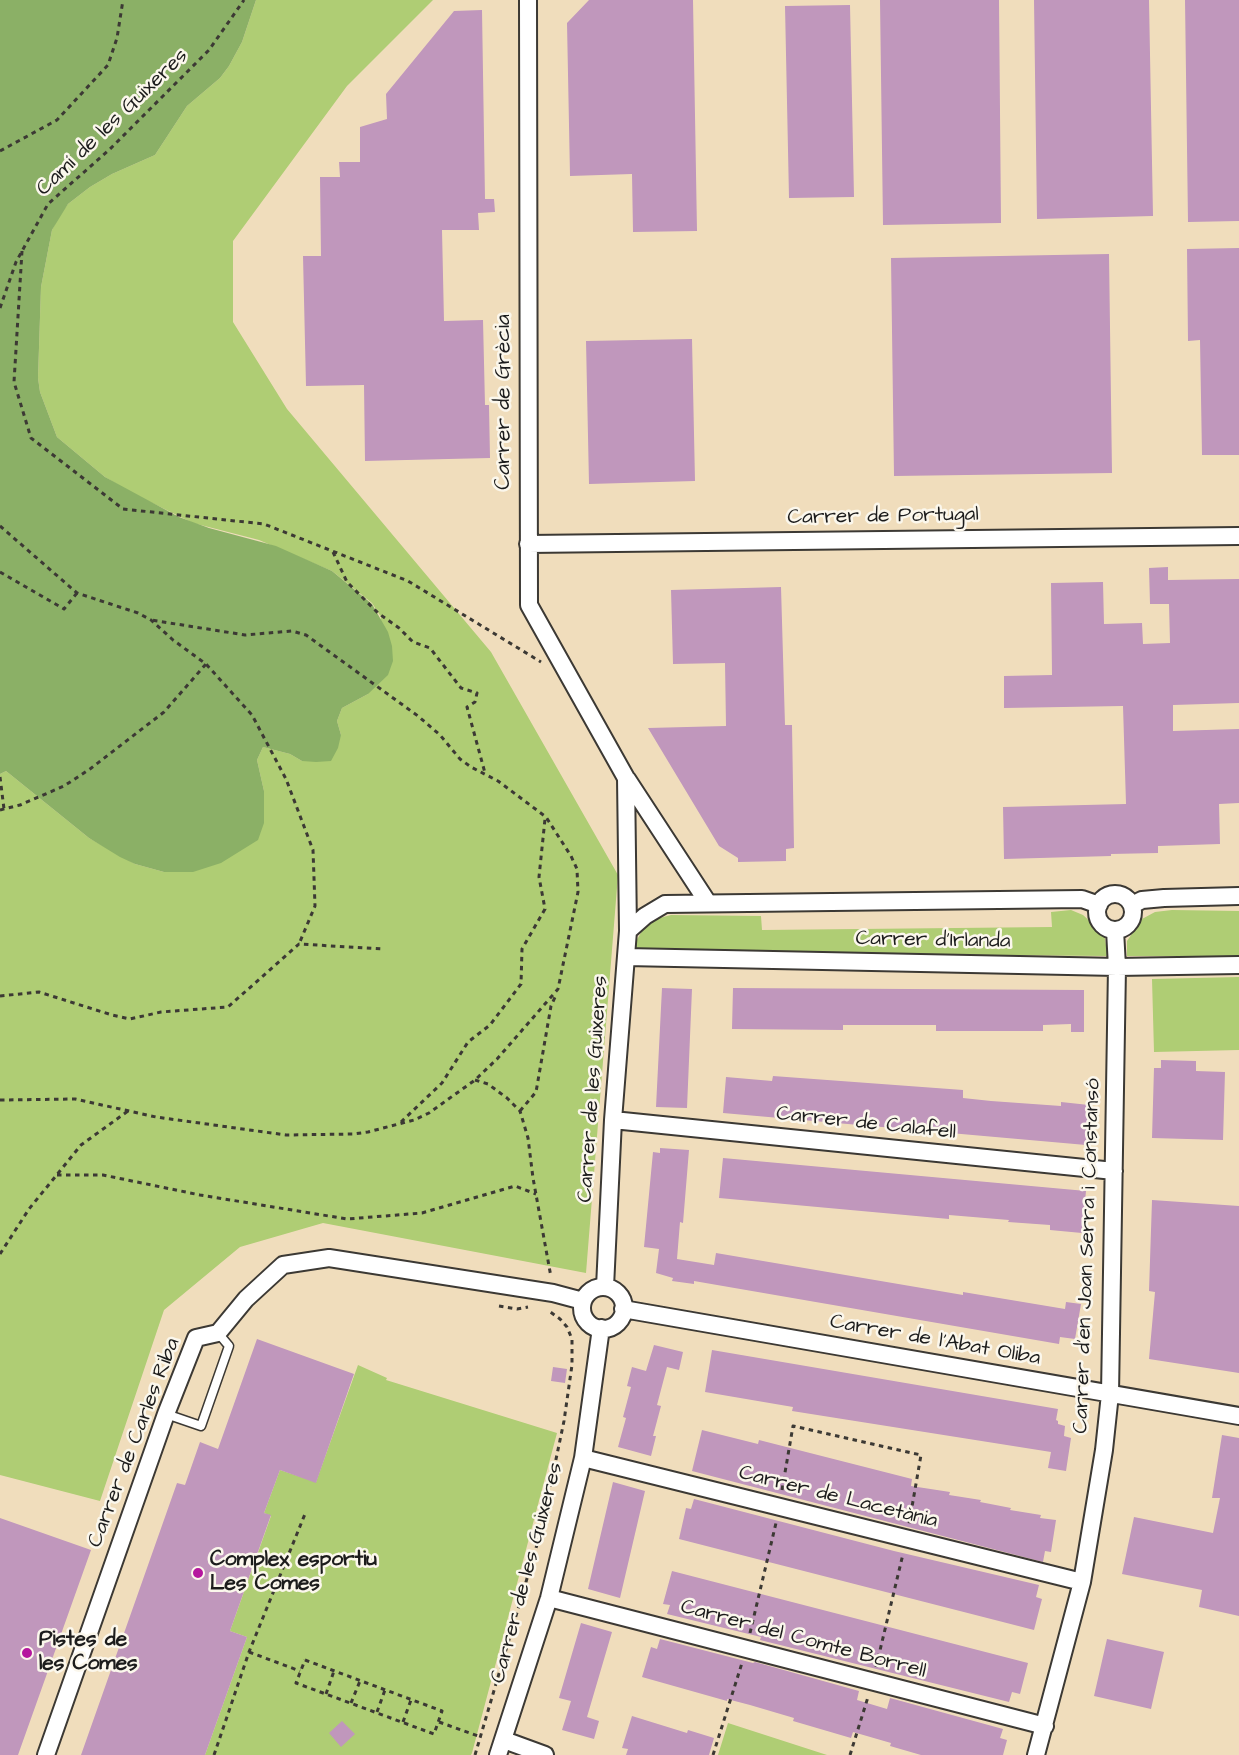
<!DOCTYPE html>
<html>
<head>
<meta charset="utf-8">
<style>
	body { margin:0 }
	canvas { display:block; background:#f0ddbc }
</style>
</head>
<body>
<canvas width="1239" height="1755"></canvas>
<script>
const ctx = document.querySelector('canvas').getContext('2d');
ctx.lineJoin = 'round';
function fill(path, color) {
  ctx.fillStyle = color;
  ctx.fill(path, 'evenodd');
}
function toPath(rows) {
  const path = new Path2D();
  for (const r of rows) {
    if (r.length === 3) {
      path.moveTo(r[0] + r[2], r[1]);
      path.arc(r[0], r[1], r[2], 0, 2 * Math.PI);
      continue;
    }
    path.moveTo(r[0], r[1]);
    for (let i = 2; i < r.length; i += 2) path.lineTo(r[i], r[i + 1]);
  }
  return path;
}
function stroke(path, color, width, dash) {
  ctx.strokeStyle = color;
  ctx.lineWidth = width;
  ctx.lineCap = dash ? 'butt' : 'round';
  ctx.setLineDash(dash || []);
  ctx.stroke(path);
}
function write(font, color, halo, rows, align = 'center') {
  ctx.font = font + ' "Architects Daughter",sans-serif';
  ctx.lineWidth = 5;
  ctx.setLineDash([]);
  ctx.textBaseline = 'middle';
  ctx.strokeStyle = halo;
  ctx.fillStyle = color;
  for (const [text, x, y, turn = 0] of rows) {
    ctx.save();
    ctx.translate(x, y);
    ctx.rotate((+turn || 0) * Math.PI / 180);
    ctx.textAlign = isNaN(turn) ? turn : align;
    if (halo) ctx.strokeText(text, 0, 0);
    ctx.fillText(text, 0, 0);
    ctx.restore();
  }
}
const green = toPath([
	[256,0,433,0,347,86,233,241,233,322,287,409,491,652,618,875,586,1273,323,1223,240,1247,164,1310,100,1501,0,1475,0,774,6,771,89,838,135,864,164,872,264,791,257,760,263,747,290,754,302,761,341,735,337,721,342,708,368,694,381,617,372,603,332,571,259,540,193,523,132,493,105,477,57,437,40,392,38,378,41,287,52,230,59,216,68,204,90,187,112,174,155,155,187,106,220,78,229,66,242,42],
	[1071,910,1083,915,1104,934,1108,956,634,952,634,945,643,929,656,919,671,915,761,916,762,930,1052,927,1051,912],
	[1172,910,1239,911,1239,956,1127,956,1127,941,1142,919,1155,912],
	[1239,977,1239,1050,1154,1052,1152,979],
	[358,1365,387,1378,386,1380,557,1433,472,1753,471,1755,205,1755,247,1637,230,1631,271,1516,264,1513,280,1470,316,1482],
	[728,1723,827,1755,718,1755]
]);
const forest = toPath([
	[0,0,256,0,242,42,229,66,220,78,187,106,155,155,112,174,90,187,68,204,52,230,41,287,38,378,40,392,57,437,105,477,179,517,209,528,276,546,332,571,372,604,388,632,392,646,393,661,388,675,368,694,342,708,337,721,341,735,338,748,331,761,316,762,302,761,290,754,263,747,257,760,264,791,264,823,258,840,221,863,193,872,164,872,135,864,120,857,89,838,6,771,0,774]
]);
const building = toPath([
	[589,0,693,0,697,231,633,232,632,174,570,176,567,23],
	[880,0,999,0,1001,223,883,225],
	[1034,0,1149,0,1153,216,1037,219],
	[1185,0,1239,0,1239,221,1188,222],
	[850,5,854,197,789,198,785,6],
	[482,10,485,199,494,199,495,212,478,213,479,230,442,230,444,321,483,320,485,405,489,405,490,458,365,461,364,385,306,386,303,256,321,256,320,177,340,177,339,162,360,162,360,127,387,119,386,94,454,11],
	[1239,248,1239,455,1202,455,1200,340,1188,341,1187,249],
	[1109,254,1112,473,894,476,891,258],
	[692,339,695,481,589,484,586,341],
	[1168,567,1168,580,1239,579,1239,703,1173,705,1173,731,1239,729,1239,803,1219,804,1220,844,1158,846,1158,853,1111,854,1111,856,1004,859,1003,807,1126,804,1123,706,1004,708,1004,676,1052,675,1051,583,1103,582,1104,624,1142,623,1143,644,1170,643,1169,604,1150,604,1149,568],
	[781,587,785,725,792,725,794,848,786,849,786,861,738,862,738,858,719,846,648,728,726,726,725,663,673,664,671,590],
	[662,988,692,989,687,1108,656,1107],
	[733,988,1084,990,1084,1032,1071,1032,1071,1024,1043,1025,1043,1031,936,1031,936,1025,843,1025,843,1030,732,1029],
	[1161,1060,1196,1061,1196,1071,1225,1072,1223,1140,1152,1138,1154,1068,1161,1068],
	[773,1076,963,1090,963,1098,991,1101,1061,1106,1061,1102,1089,1105,1086,1145,723,1113,726,1077,772,1081],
	[660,1148,689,1150,683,1223,680,1222,677,1259,714,1265,716,1253,963,1295,963,1292,1065,1309,1066,1302,1081,1304,1075,1339,1060,1337,1059,1344,694,1281,694,1284,672,1281,673,1278,656,1273,659,1249,644,1247,653,1152,660,1153],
	[723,1158,1086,1191,1082,1233,1050,1230,1050,1225,1008,1222,1009,1220,949,1215,949,1219,719,1198],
	[1152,1200,1239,1206,1239,1373,1149,1359,1155,1292,1149,1291],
	[257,1339,354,1374,316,1483,280,1470,264,1513,271,1515,230,1631,247,1637,205,1755,81,1755,177,1483,185,1485,200,1442,218,1449],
	[654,1345,683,1352,679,1370,667,1367,657,1405,661,1406,653,1436,656,1436,651,1456,618,1447,626,1418,623,1417,631,1387,627,1386,632,1367,646,1371],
	[712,1350,1058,1409,1056,1420,1058,1421,1058,1424,1065,1426,1064,1436,1071,1438,1066,1471,1048,1468,1051,1452,792,1411,793,1407,705,1392],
	[553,1367,567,1369,565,1383,551,1381],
	[702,1430,758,1444,759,1440,912,1479,911,1486,950,1492,949,1495,981,1500,980,1502,1011,1508,1010,1510,1041,1515,1040,1518,1056,1520,1051,1552,1045,1551,1043,1562,692,1471],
	[1222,1435,1239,1438,1239,1616,1199,1607,1202,1590,1122,1574,1134,1517,1213,1533,1220,1498,1212,1498],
	[613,1482,645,1491,620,1598,588,1589],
	[694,1499,894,1551,1039,1585,1036,1597,1042,1599,1034,1630,679,1539,686,1508,691,1509],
	[0,1518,91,1550,18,1755,0,1755],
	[672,1571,1028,1663,1020,1694,1012,1692,1009,1702,760,1640,761,1637,667,1614,670,1605,663,1604],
	[581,1623,612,1632,587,1717,599,1721,594,1739,562,1730,571,1701,559,1698],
	[660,1639,753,1663,755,1662,859,1691,857,1700,887,1709,890,1698,1003,1729,1000,1738,1007,1740,1003,1755,921,1755,890,1746,891,1743,853,1732,851,1738,793,1721,794,1718,750,1705,727,1699,727,1701,642,1677,651,1647,657,1649],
	[1107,1639,1164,1652,1151,1709,1094,1696],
	[632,1716,687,1733,688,1730,714,1738,709,1755,626,1755,628,1749,622,1748],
	[342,1721,355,1734,341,1747,329,1733]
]);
const path = toPath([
	[0,151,57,120,108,65,117,38,123,0],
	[22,251,14,382,31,438,123,509,264,524,408,581,541,662],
	[0,308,16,262,48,204,110,149,209,50,244,0],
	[0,526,77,593,138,613,151,620,173,640,206,664,252,715,286,779,313,850,315,906,299,944],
	[333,552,347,582,378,613,399,628,413,642,430,648,461,688,477,693,475,702,467,707,485,773],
	[0,572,64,609,77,593],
	[0,777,4,809],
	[0,810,20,805,64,786,90,769,164,712,206,664],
	[0,996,39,992,112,1015,130,1019,161,1012,228,1007,299,944,383,949],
	[475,1080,488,1084,507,1098,520,1111,528,1138,533,1178,551,1277],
	[0,1100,75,1099,156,1117,286,1135,353,1134,368,1132,414,1120,429,1113,475,1080,497,1059,558,989,578,892,577,869,571,856,546,817,498,781,471,767,460,759,440,735,418,716,306,635,292,631,245,635,151,620],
	[520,1111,536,1092,551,1006,556,995],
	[401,1122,442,1083,468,1042,490,1025,521,984,522,949,545,909,539,877,545,819],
	[57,1175,103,1175,200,1195,347,1219,422,1213,515,1186,536,1194],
	[0,1254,29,1209,81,1145,128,1111],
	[499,1306,517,1309,528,1307],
	[782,1490,793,1426,921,1455,909,1524],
	[750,1633,776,1523],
	[249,1652,300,1671],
	[305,1660,442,1711,434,1734,296,1683,305,1660],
	[876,1667,903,1554],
	[326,1694,334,1671],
	[351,1703,360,1681],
	[377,1712,385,1690],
	[403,1722,411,1700],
	[439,1722,481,1737],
	[214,1755,249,1652,305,1514],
	[475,1755,541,1531,564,1421,572,1365,572,1339,567,1327,560,1319,549,1311],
	[713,1755,742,1663],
	[850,1755,868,1697]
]);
const lane = toPath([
	[166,1414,201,1426,229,1346,218,1333]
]);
const street = toPath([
	[528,0,529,605,626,778,628,931,613,1120,605,1287],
	[528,544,1239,536],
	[627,779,708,903],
	[1115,912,18],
	[1132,905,1142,900,1164,898,1239,896],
	[628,931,645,916,665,904,1082,899,1099,905],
	[626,957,1117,967,1239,965],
	[613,1120,1114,1171],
	[603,1308,21],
	[623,1309,1239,1416],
	[583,1458,1082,1582],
	[549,1598,1045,1726],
	[504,1740,545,1755],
	[46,1755,166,1414,196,1338,218,1333,246,1299,283,1265,329,1258,553,1293,583,1301],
	[498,1755,549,1598,583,1458,601,1328],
	[1036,1755,1082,1582,1104,1450,1110,1394,1117,967,1115,930]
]);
const markers = [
	[198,1573,6,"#b5179e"],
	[27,1653,6,"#b5179e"]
];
const streetNames = [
	["Camí de les Guixeres",113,123,-44],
	["Carrer de Grècia",505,402,-90],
	["Carrer de Portugal",883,517,-1],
	["Carrer d'Irlanda",933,941,1],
	["Carrer de les Guixeres",594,1089,-86],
	["Carrer de Calafell",866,1124,6],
	["Carrer d'en Joan Serra i Constansó",1088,1256,-88],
	["Carrer de l'Abat Oliba",935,1341,10],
	["Carrer de Carles Riba",135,1443,-69],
	["Carrer de Lacetània",838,1498,14],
	["Carrer de les Guixeres",528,1573,-75],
	["Carrer del Comte Borrell",803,1640,15]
];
const poiNames = [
	["Complex esportiu",210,1561],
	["Les Comes",210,1585],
	["Pistes de",39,1641],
	["les Comes",39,1665]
];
fill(green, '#afcd74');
fill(forest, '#8bb066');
fill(building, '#c097bc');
stroke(lane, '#3c3934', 11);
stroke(street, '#3c3934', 20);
stroke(path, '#3c3934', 3, [4.5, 4.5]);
stroke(lane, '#fff', 8);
stroke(street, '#fff', 16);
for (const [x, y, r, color] of markers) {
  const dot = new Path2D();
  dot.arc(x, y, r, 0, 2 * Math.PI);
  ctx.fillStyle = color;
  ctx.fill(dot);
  stroke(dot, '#fbf7ec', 2);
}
write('21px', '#1c1c1c', '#fbf7ec', streetNames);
write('bold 21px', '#1c1c1c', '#fbf7ec', poiNames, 'left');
</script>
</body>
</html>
